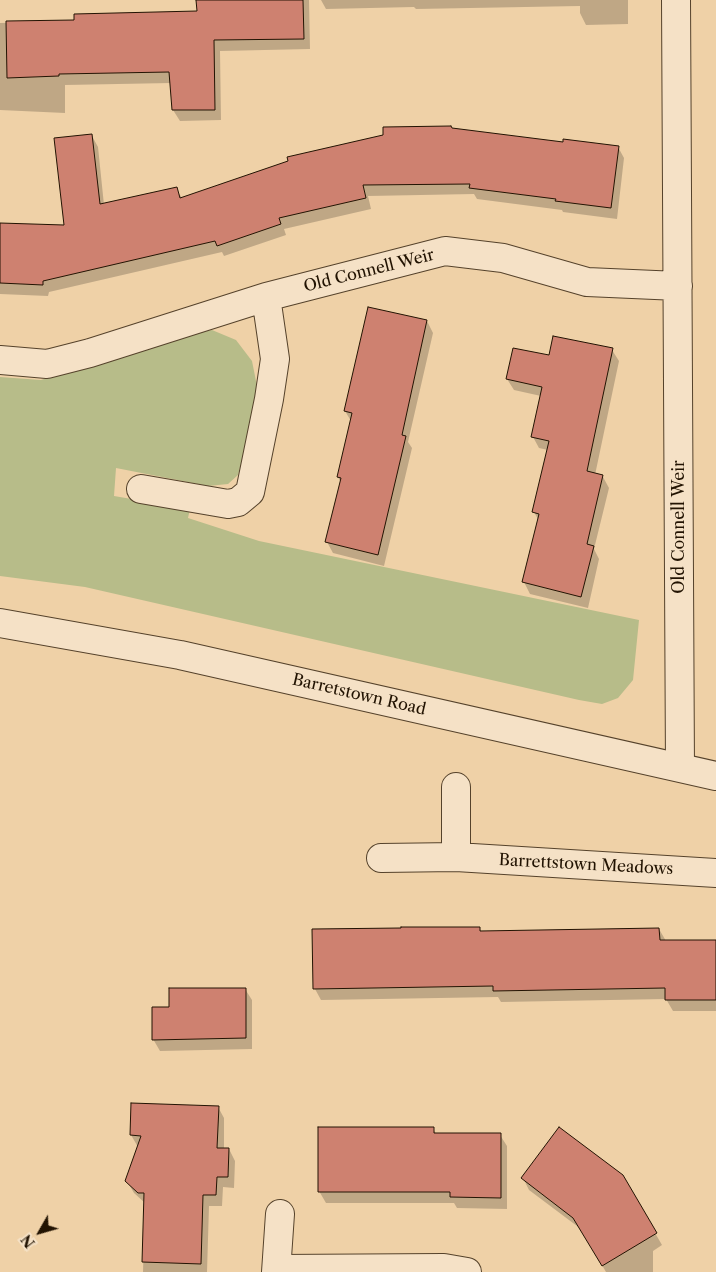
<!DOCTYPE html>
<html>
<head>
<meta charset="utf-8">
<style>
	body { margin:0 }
	#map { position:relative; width:716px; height:1272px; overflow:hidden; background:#efd1a7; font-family:"Libre Caslon Text",serif }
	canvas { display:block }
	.north { position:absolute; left:15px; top:1207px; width:50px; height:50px; -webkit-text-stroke:4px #f5e1c6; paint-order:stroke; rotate:232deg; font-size:14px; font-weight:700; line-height:20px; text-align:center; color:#221302 }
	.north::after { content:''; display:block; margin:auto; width:18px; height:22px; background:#221302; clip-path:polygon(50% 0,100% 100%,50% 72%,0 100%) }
</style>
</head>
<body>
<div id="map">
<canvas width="716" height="1272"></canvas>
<div class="north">N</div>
</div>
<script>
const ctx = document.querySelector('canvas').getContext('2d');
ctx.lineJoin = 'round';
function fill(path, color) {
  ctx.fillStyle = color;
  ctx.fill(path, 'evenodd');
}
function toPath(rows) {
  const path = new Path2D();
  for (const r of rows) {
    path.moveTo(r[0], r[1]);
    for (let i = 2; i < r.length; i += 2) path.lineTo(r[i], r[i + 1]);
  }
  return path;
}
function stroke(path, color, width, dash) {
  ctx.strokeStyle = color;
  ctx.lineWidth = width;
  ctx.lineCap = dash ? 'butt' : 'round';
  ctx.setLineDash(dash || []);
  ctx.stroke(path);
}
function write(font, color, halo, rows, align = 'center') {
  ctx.font = font + ' "Libre Caslon Text",serif';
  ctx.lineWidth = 4.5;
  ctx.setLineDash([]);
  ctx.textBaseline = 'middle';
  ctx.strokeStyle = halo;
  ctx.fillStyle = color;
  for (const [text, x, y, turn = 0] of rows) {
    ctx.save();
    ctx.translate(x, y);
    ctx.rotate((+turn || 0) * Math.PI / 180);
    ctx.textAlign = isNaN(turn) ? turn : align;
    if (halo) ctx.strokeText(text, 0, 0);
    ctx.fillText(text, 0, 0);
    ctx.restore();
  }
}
const green = toPath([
	[212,330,236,340,252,361,257,386,252,423,238,475,228,484,208,486,116,468,114,496,190,509,188,518,259,541,639,620,633,680,618,698,602,704,579,700,85,587,0,576,0,377,41,380,105,359,184,336]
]);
const shadow = toPath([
	[197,0,309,0,310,49,220,51,221,120,180,121,173,110,171,83,65,85,65,113,0,110,0,23,76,21,198,13],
	[321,0,628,0,628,24,586,25,580,13,580,6,416,9,414,7,326,9],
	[452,130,564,143,618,147,624,158,617,219,563,212,562,210,477,199,474,194,368,196,371,209,284,229,286,235,224,256,222,252,49,292,48,296,0,294,0,224,65,227,92,136,98,147,104,205,176,189,182,198],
	[427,321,433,333,408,442,412,448,384,566,333,553,327,542,341,483,338,477,351,421,345,411],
	[612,350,619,361,595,475,603,477,609,488,594,549,599,559,588,608,530,594,524,582,539,521,534,512,548,450,539,448,533,437,541,396,514,390,507,379,550,357],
	[479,928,482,932,659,929,666,941,716,941,716,1011,673,1011,666,999,501,1002,498,997,321,1000,315,989,314,931],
	[245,989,252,1000,252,1049,160,1051,153,1039,170,1008],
	[133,1104,218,1107,224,1118,224,1149,229,1149,235,1161,234,1188,223,1187,222,1206,209,1206,207,1272,143,1272,145,1203,134,1193,127,1181,138,1147,131,1135],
	[433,1129,437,1135,500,1135,507,1146,507,1209,457,1208,454,1203,326,1203,319,1191],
	[622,1176,662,1245,653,1251,653,1272,606,1272,581,1229,529,1190,523,1178]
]);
const building = toPath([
	[196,0,303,0,304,39,214,40,215,110,172,110,169,72,59,74,59,76,7,78,6,21,74,20,74,14,197,11,196,0],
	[451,126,452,128,563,142,563,139,619,146,611,208,555,201,556,199,469,188,470,184,363,185,366,198,279,218,281,224,217,246,215,241,43,281,43,285,0,283,0,223,64,225,54,138,92,134,100,204,177,187,180,198,288,161,287,157,383,135,383,127,451,126],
	[368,307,427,320,402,435,406,436,378,555,325,542,341,478,337,477,352,413,344,411,368,307],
	[553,336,613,348,587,471,603,475,587,544,594,546,581,597,522,582,539,514,532,512,549,441,531,437,542,387,506,379,513,348,549,355,553,336],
	[401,927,480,927,480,931,659,928,660,940,716,940,716,1000,665,1000,665,988,493,991,493,986,313,989,312,929,401,928,401,927],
	[169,988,246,988,246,1038,152,1040,152,1007,169,1007,169,988],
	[131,1103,219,1106,217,1148,229,1148,228,1177,217,1177,216,1195,203,1195,201,1264,142,1262,144,1193,138,1193,125,1181,141,1136,130,1135,131,1103],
	[318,1127,434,1127,434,1133,501,1133,501,1198,450,1197,450,1192,318,1192,318,1127],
	[559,1127,623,1175,657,1233,602,1266,573,1218,521,1178,559,1127]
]);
const minor = toPath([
	[676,0,680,767],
	[0,360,47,364,90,353,266,297,445,251,503,258,587,282,678,286],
	[141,489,228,504,238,502,250,492,269,399,275,359,266,297],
	[456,857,456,787],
	[381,858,456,857,716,873],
	[277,1269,444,1268,467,1272],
	[276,1272,280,1214]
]);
const tertiary = toPath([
	[0,623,180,655,716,776]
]);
const streetNames = [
	["Old Connell Weir",369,271,-14],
	["Old Connell Weir",679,527,-90],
	["Barretstown Road",359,695,13],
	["Barrettstown Meadows",586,865,3]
];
fill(green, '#b7bc89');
fill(shadow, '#0003');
fill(building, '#ce8170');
stroke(building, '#221302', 1);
stroke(minor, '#55422b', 30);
stroke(tertiary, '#55422b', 30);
stroke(minor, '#f5e1c6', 28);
stroke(tertiary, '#f5e1c6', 28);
write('16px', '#221302', '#f5e1c6', streetNames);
</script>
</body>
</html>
